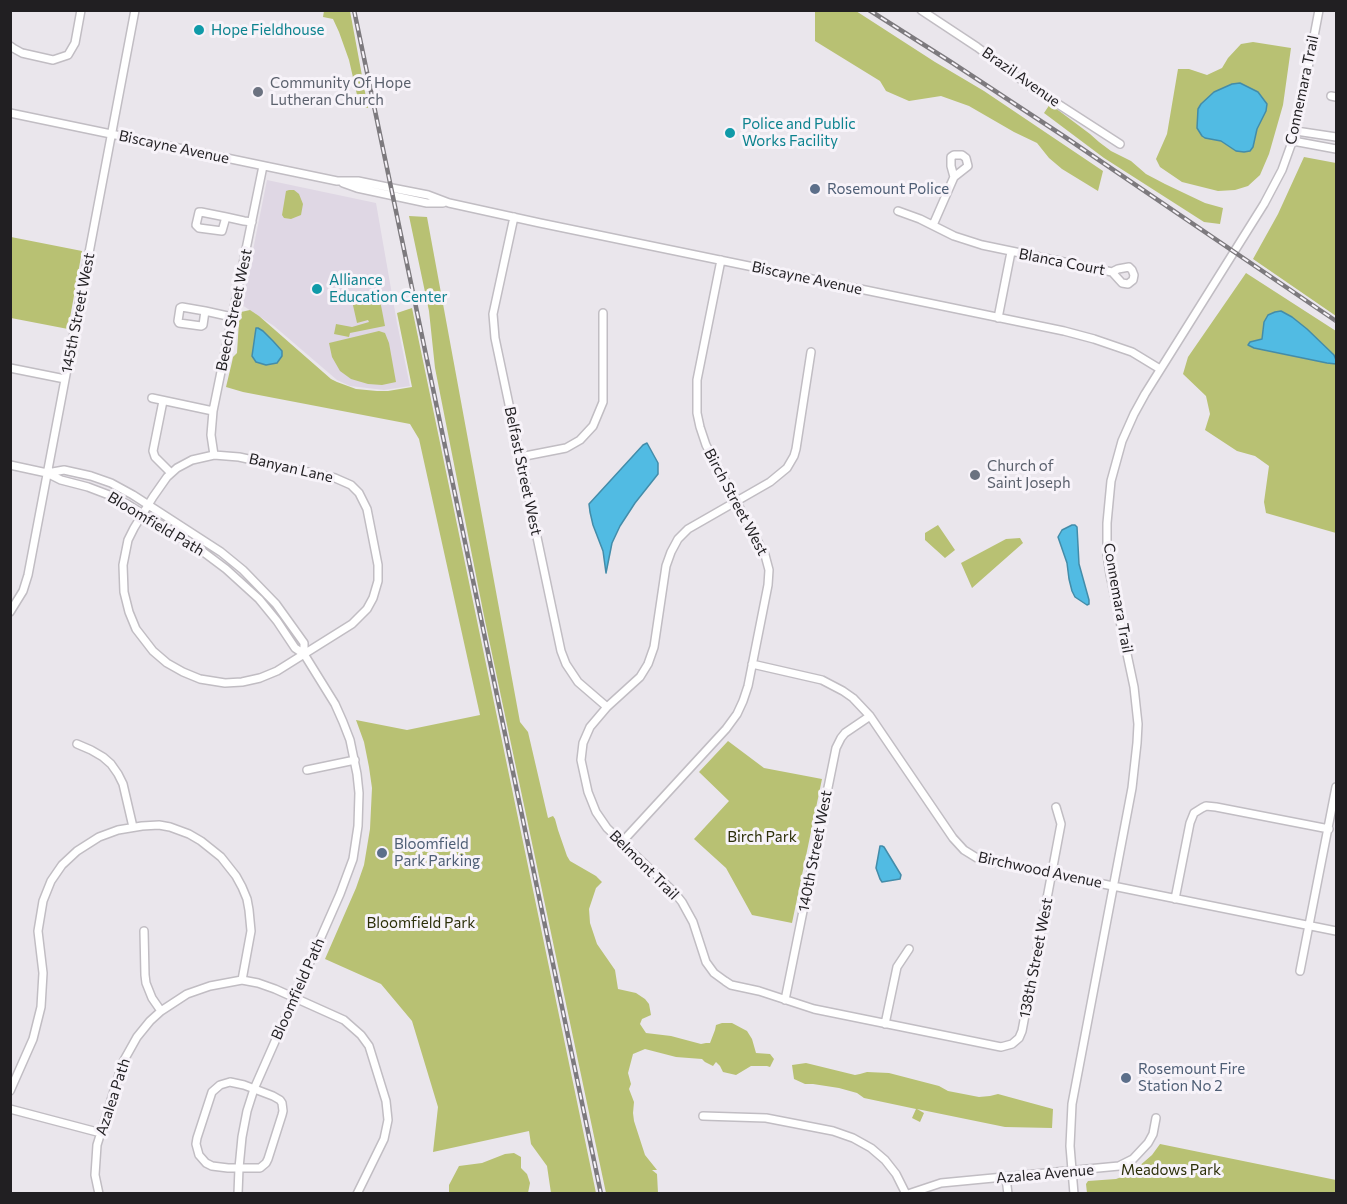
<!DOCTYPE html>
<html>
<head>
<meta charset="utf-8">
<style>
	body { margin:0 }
	#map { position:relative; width:1347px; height:1204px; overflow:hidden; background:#eae6ec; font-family:Commissioner,sans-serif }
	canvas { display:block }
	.frame { position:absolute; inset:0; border:12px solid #211f22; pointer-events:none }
</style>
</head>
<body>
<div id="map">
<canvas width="1347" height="1204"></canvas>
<div class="frame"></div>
</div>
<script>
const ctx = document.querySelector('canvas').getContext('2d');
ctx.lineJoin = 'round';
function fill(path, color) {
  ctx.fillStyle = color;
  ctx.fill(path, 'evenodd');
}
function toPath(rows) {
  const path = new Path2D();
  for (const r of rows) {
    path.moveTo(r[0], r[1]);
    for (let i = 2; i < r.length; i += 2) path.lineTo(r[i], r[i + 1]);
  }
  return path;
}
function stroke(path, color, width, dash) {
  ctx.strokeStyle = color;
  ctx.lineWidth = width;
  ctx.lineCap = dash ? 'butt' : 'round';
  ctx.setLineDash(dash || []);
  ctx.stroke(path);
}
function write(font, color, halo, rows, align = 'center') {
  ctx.font = font + ' Commissioner,sans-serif';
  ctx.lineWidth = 6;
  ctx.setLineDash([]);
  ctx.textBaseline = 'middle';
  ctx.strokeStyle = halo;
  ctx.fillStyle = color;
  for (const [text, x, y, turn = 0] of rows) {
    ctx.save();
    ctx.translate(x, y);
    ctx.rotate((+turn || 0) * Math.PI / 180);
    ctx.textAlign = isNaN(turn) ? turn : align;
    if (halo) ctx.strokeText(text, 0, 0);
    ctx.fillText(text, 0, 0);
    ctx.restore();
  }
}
const built = toPath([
	[267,180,376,203,397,323,410,386,384,390,350,386,337,380,274,326,242,305]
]);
const green = toPath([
	[324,11,350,11,368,108,360,108,349,60,339,32,333,19,323,17],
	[815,11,856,11,935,62,984,91,1103,171,1098,191,1062,169,1049,158,1037,143,1014,132,969,106,941,96,909,101,886,91,880,81,815,41],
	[1253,42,1291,48,1283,105,1269,154,1260,175,1248,186,1235,190,1218,191,1182,182,1160,167,1156,159,1167,134,1178,69,1189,69,1207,75,1222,68,1228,58,1241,44],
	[1050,104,1090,134,1099,142,1111,151,1131,161,1146,174,1165,184,1205,203,1223,208,1220,224,1204,222,1104,158,1044,113],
	[1304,157,1336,163,1336,316,1253,259,1278,214],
	[289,190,294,190,299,194,303,204,301,215,291,219,284,218,282,215,286,191],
	[409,216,427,217,520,722,528,732,548,818,553,816,555,819,558,830,567,856,570,861,596,876,602,882,596,888,589,909,590,923,597,944,615,970,618,989,636,993,645,999,649,1004,651,1015,642,1019,640,1024,646,1033,671,1036,701,1044,706,1043,710,1043,715,1030,716,1025,722,1023,732,1023,747,1031,752,1039,756,1053,770,1054,774,1059,770,1067,767,1066,751,1066,736,1075,723,1072,720,1066,716,1062,713,1066,705,1062,702,1059,676,1057,645,1049,633,1054,628,1073,631,1084,629,1089,634,1102,633,1113,634,1121,645,1155,657,1170,652,1170,657,1174,658,1193,606,1193,484,616,435,368,429,311],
	[11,237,82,251,68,329,11,318],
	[1246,273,1336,331,1336,360,1334,355,1307,329,1264,322,1262,339,1250,342,1254,348,1327,363,1336,364,1336,533,1266,513,1264,502,1269,466,1255,456,1237,451,1205,430,1210,414,1206,396,1183,374,1188,357],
	[379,295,385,326,350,333,349,337,334,334,336,324,352,327,369,322,368,320,357,323,352,301],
	[412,308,596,1193,551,1193,547,1166,531,1144,529,1131,433,1152,438,1107,412,1021,381,984,325,959,356,888,364,865,370,829,372,788,369,767,364,742,356,720,407,730,480,715,419,439,410,424,243,392,226,387,232,362,233,357,237,353,239,321,242,318,241,312,250,310,259,316,331,379,337,382,356,389,377,391,388,391,412,387,397,313],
	[379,331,385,333,389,343,396,382,382,385,368,384,351,379,340,371,332,357,329,343],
	[938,525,955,550,945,558,925,540,925,533],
	[1020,538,1023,543,972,588,961,563,1006,539],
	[728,741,764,768,822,779,792,923,752,915,726,868,694,839,729,801,699,772],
	[806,1063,855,1075,860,1074,867,1072,889,1073,939,1086,948,1091,979,1097,990,1096,998,1094,1053,1109,1052,1128,1005,1127,917,1109,924,1113,920,1122,912,1118,916,1109,864,1098,857,1093,839,1088,813,1084,805,1084,794,1079,792,1065],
	[1160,1144,1336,1180,1336,1193,1087,1193,1086,1184,1088,1181,1116,1179,1130,1174,1152,1155],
	[514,1153,521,1157,521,1168,527,1174,530,1183,528,1193,449,1193,449,1185,459,1166,482,1163,505,1154]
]);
const water = toPath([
	[1240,83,1258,92,1267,104,1266,111,1257,129,1253,147,1250,151,1244,152,1236,151,1221,141,1205,138,1202,136,1197,128,1198,109,1201,104,1214,92,1232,84,1240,83],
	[1281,311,1292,317,1307,329,1334,355,1336,360,1336,364,1327,363,1254,348,1248,345,1250,342,1262,339,1264,322,1268,315,1275,312,1281,311],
	[256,328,258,328,263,331,273,341,282,351,282,356,277,363,266,365,256,362,252,356,256,328],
	[647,443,658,463,658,474,635,503,620,526,612,543,606,573,603,551,593,525,590,512,589,504,643,445,647,443],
	[1072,525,1075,525,1077,527,1079,564,1089,600,1089,604,1087,605,1075,597,1072,591,1069,579,1067,563,1058,537,1062,530,1072,525],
	[880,846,882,846,884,847,901,875,900,879,882,882,880,879,876,868,880,846]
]);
const minor = toPath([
	[921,10,977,47,1027,84,1120,144],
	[10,46,13,48,22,53,53,60,68,55,75,43,81,10],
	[1331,96,1336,97],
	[10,113,337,181,358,181,392,188,428,195,449,203,540,223,1064,331,1094,339,1132,352,1160,369],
	[1296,131,1336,137],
	[1293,141,1336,149],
	[343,183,357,188,427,203,443,203],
	[898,211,920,219,954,236,982,245,1112,272,1118,269,1129,267,1132,270,1134,275,1133,280,1128,284,1122,283,1112,272],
	[226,217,222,231,199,228,196,225,199,212,201,212,226,217,244,221,252,222],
	[514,217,493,314,495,338,561,651,566,664,578,682,607,707],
	[933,225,954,177,968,166,966,158,962,155,954,155,951,157,951,166,954,177],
	[205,311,203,325,201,326,179,323,178,321,180,308,182,307,205,311,232,317],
	[998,318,1011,252],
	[811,352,796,449,794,456,787,468,770,482,688,529,678,539,671,552,666,566,654,647,648,664,640,677,607,707,590,727,583,743,581,760,588,792,596,812,607,828,674,892,682,902,693,922,706,962,714,973,725,981,731,985,759,991,814,1009,1001,1047,1012,1044,1019,1038,1022,1031,1061,824,1056,807],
	[10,368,65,379],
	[152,398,213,411],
	[163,401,153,451,155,457,171,473],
	[214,455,239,457,335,478,351,485,359,493,367,509,378,565,378,581,373,598,367,609,352,624,277,671,260,678,242,682,225,683,200,679,183,672,167,663,153,651,136,629,129,612,124,592,123,565,128,540,134,528,153,497,167,477,177,468,192,460,214,455],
	[214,455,211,435,213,411,263,166],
	[520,457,566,448,580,440,593,426,603,402,603,313],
	[10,465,47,473,61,480,88,487,109,495,127,504,202,551,226,569,259,599,277,621,295,648,304,654,335,704,343,722,350,740,357,774,359,793,358,826,353,859,340,894,254,1089,247,1111,242,1137,239,1168,238,1194],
	[47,473,64,470,91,476,111,483,133,495,221,552,243,570,276,604,304,643,304,654],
	[10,612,23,591,28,575,135,10],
	[752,664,822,680,843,691,853,698,870,716,953,838,964,850,977,858,989,861,1336,931],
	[77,744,91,750,103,757,111,764,118,774,123,784,133,827],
	[307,770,355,760],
	[622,842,726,729,737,714,743,701,748,686,768,585,769,570,765,555,706,445,700,427,697,413,697,380,721,260],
	[1175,899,1190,823,1194,813,1202,808,1206,806,1216,807,1329,829],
	[144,931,145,975,146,983,152,998,161,1011],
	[1300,971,1336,787],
	[785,1000,836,748,841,738,845,733,870,716],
	[885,1024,897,967,909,949],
	[230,1082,244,1085,273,1096,280,1100,282,1103,283,1111,282,1115,268,1159,266,1163,260,1168,228,1168,212,1166,206,1163,199,1155,196,1144,197,1138,212,1092,220,1085,230,1082],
	[10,1091,33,1039,41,1007,43,973,38,931,43,901,51,881,62,865,77,851,99,837,118,830,142,826,159,825,170,827,189,834,201,841,221,857,236,876,242,887,247,899,249,910,251,931,242,980],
	[10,1109,101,1133],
	[703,1116,766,1118,833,1131,853,1138,871,1148,885,1160,896,1174,906,1194],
	[1006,1178,1008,1194],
	[99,1194,95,1175,97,1145,123,1062,137,1037,150,1021,161,1011,187,994,210,986,242,980,258,983,275,989,344,1020,361,1035,369,1046,386,1101,388,1120,384,1139,357,1194],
	[908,1194,941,1183,1119,1166,1133,1159,1148,1143,1153,1134,1156,1118],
	[1074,1194,1070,1146,1072,1104,1132,788,1137,743,1138,724,1134,687,1110,574,1107,554,1107,523,1111,481,1122,441,1134,414,1145,394,1264,204,1282,170,1296,131,1319,10]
]);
const rail = toPath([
	[354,10,601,1194],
	[869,10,951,62,1065,137,1336,321]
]);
const markers = [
	[199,30,6,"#0f9aa8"],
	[258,92,6,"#6b7280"],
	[730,133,6,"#0f9aa8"],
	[815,189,6,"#5c6f8a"],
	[317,289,6,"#0f9aa8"],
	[975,475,6,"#6b7280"],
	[382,853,6,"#5c6f8a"],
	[1126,1078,6,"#5c6f8a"]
];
const cultureNames = [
	["Hope Fieldhouse",211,30],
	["Police and Public",742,124],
	["Works Facility",742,141],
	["Alliance",329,280],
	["Education Center",329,297]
];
const streetNames = [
	["Brazil Avenue",1021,77,35],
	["Connemara Trail",1302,90,-78],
	["Biscayne Avenue",174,147,12],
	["Blanca Court",1062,262,11],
	["Biscayne Avenue",807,278,12],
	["Beech Street West",234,310,-78],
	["145th Street West",78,313,-79],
	["Banyan Lane",291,468,13],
	["Belfast Street West",523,471,78],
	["Birch Street West",736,502,62],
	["Bloomfield Path",156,524,31],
	["Connemara Trail",1118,598,80],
	["140th Street West",815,851,-79],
	["Belmont Trail",644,865,45],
	["Birchwood Avenue",1040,870,12],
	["138th Street West",1036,958,-79],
	["Bloomfield Path",298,989,-66],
	["Azalea Path",113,1097,-72],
	["Azalea Avenue",1045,1174,-5]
];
const worshipNames = [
	["Community Of Hope",270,83],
	["Lutheran Church",270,100],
	["Church of",987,466],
	["Saint Joseph",987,483]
];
const serviceNames = [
	["Rosemount Police",827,189],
	["Bloomfield",394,844],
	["Park Parking",394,861],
	["Rosemount Fire",1138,1069],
	["Station No 2",1138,1086]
];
const parkNames = [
	["Birch Park",762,837],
	["Bloomfield Park",421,923],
	["Meadows Park",1171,1170]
];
fill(built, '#dfd7e4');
fill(green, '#b8c173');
fill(water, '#51bbe3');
stroke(water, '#438ca9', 1.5);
stroke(minor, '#c1bdc3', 10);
stroke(minor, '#fff', 7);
stroke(rail, '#7d7a7e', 4.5);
stroke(rail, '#f7f3f9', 2, [7]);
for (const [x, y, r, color] of markers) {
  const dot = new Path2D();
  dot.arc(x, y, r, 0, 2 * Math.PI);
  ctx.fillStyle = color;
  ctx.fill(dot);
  stroke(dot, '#f7f3f9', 2);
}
write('15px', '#0d838f', '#f7f3f9', cultureNames, 'left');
write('15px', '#211f22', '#f7f3f9', streetNames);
write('15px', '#5b616d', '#f7f3f9', worshipNames, 'left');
write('15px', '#4e5e75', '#f7f3f9', serviceNames, 'left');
write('15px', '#2c2f09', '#f7f3f9', parkNames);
</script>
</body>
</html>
